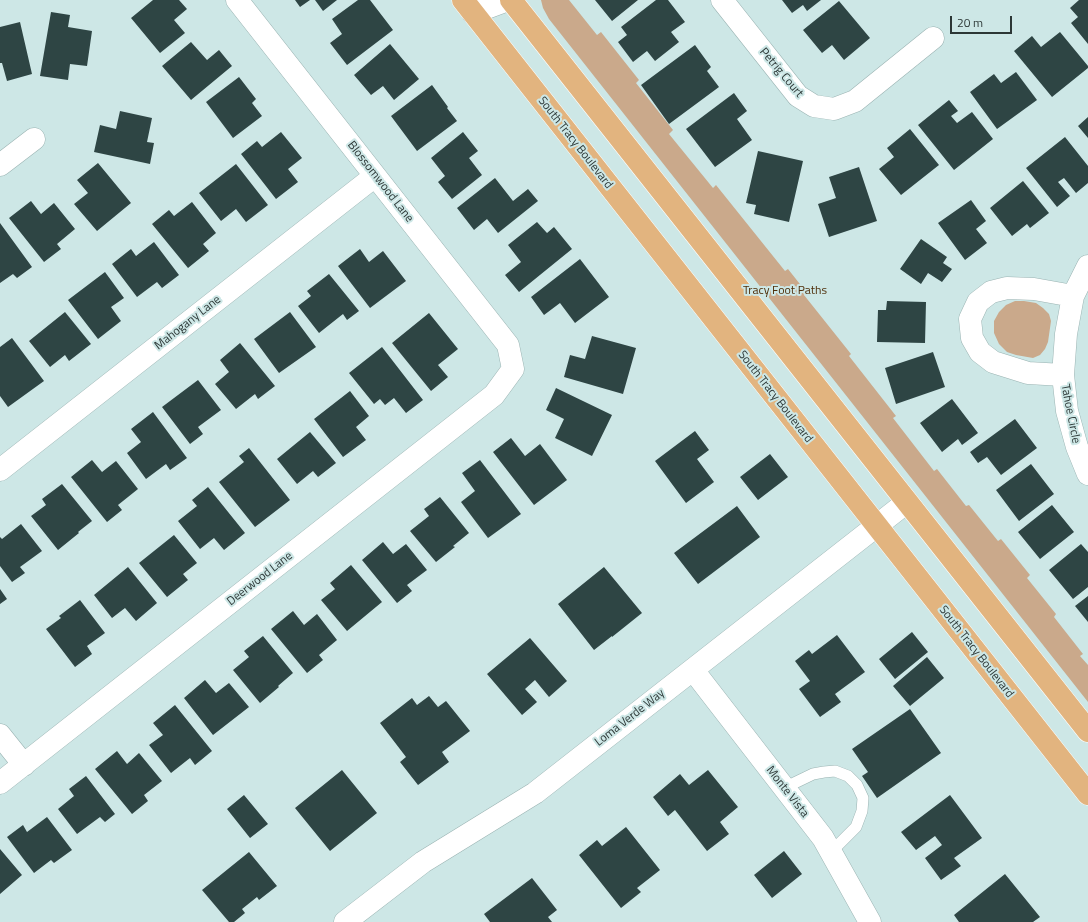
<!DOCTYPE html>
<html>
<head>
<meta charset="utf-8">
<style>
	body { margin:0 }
	#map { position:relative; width:1088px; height:922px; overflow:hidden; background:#cde7e6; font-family:"Titillium Web",sans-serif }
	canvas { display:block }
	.scale { position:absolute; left:950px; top:16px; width:62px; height:18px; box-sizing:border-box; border:2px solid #2c3736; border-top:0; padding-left:5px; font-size:12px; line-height:14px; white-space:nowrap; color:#2c3736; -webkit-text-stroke:3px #cde7e6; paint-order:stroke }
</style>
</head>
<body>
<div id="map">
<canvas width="1088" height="922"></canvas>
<div class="scale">20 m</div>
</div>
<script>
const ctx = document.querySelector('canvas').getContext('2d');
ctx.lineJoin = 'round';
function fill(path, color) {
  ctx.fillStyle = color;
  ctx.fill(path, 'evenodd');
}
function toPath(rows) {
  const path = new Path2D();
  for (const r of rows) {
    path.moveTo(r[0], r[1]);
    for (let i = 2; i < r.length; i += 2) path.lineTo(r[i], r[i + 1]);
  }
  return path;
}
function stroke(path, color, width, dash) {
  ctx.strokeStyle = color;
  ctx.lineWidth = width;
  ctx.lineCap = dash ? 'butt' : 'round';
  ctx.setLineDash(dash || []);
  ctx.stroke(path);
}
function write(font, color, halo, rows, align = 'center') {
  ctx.font = font + ' "Titillium Web",sans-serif';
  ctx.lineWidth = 4;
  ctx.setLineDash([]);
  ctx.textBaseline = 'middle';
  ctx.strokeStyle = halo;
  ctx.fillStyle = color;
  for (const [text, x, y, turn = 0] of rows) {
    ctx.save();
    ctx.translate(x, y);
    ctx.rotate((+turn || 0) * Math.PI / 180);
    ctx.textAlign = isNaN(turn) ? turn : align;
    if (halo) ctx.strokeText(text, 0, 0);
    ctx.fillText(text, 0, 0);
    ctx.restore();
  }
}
const green = toPath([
	[541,0,569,0,597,35,601,32,639,80,636,83,673,130,669,134,713,188,716,185,785,271,788,269,807,293,804,295,851,354,849,356,896,416,893,418,934,471,937,469,966,506,969,505,998,541,1001,539,1030,575,1027,578,1056,614,1054,617,1083,654,1080,656,1088,665,1088,702,549,19,543,8],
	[1015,301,1024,301,1036,303,1043,308,1049,314,1051,321,1048,342,1045,349,1040,355,1033,358,1016,355,1007,352,999,344,994,333,994,321,999,312,1006,305]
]);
const building = toPath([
	[153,0,179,0,187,9,174,20,185,33,160,53,131,18],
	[295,0,310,0,300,7],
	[315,0,337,0,323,11],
	[358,0,370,0,393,30,347,65,330,43,342,34,332,19],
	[595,0,638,0,612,21],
	[656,0,668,0,685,22,671,32,679,42,655,61,647,51,633,62,618,42,627,35,621,27],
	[782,0,821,0,807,11,803,5,792,13],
	[1079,0,1088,0,1088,44,1071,23,1078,17,1070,8],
	[839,1,870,38,844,60,832,45,822,53,803,30],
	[51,12,70,15,68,27,92,31,87,66,70,64,68,80,40,76],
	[20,22,32,74,7,81,2,63,0,63,0,27],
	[1060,32,1088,66,1088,68,1052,97,1014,51,1032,36,1041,47],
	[191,42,207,60,219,50,232,66,191,100,162,66],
	[390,44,419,79,394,100,383,86,371,95,354,75],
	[695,45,711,67,707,71,719,87,669,124,641,85],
	[1016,72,1037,100,997,129,970,92,994,74,1001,83],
	[239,77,256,99,252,103,262,116,233,138,206,102],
	[432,85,448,107,447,108,457,121,417,151,391,116],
	[734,93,747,111,737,119,752,140,715,167,686,129],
	[949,100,958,111,951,116,957,123,972,112,993,139,954,170,918,125],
	[120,111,152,118,147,142,154,143,150,164,94,152,100,125,116,129],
	[1088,117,1088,138,1078,126],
	[910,129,939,165,901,195,879,169,894,157,887,148],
	[281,132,302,158,288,169,298,182,276,199,241,154,257,141,262,147],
	[463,132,478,151,469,158,482,175,452,199,438,182,445,176,431,158],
	[1065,137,1088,166,1088,183,1076,193,1064,178,1058,182,1070,196,1057,207,1026,168],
	[758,151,803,161,789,222,754,214,756,205,746,203],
	[98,163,131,203,97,231,74,204,88,193,77,180],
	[236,164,268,205,246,222,236,209,221,221,199,193],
	[859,167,877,221,829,237,818,204,836,198,829,177],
	[495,178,513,201,528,189,538,201,498,233,487,219,474,230,457,208],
	[1023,181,1049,213,1030,228,1027,224,1012,236,990,208],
	[971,200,986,221,976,229,987,243,965,260,938,223],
	[31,201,41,214,54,203,75,229,57,244,61,249,44,262,9,218],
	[192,202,216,233,203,244,209,251,188,268,152,224,169,210,174,216],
	[537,222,547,233,554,227,572,249,519,292,505,275,521,262,508,245],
	[0,223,32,267,17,278,13,274,0,283],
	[921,239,947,257,943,263,952,269,942,282,928,273,921,284,900,269],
	[154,242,179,275,162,288,157,282,137,297,112,264,131,249,136,256],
	[360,249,369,262,383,251,406,281,370,308,338,266],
	[580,259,609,297,575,323,560,303,544,315,531,297],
	[105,272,124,298,111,307,121,321,98,339,68,300],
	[329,274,359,311,347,320,343,314,319,333,298,306,311,296,307,291],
	[887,301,926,302,925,343,877,342,878,310,886,310],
	[65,312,91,344,69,361,65,355,50,367,29,341],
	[290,312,316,347,279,373,254,339],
	[429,313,458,349,438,365,448,377,431,391,392,343],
	[592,336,636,348,623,394,564,377,570,355,585,359],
	[12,338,44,381,8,407,0,396,0,347],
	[240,343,275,386,258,399,255,394,236,409,215,384,229,372,220,360],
	[382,347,423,400,406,413,394,398,385,405,380,399,374,404,349,373],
	[933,352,945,387,896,404,885,368],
	[198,380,221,410,198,427,203,434,190,444,162,407],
	[556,388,612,415,592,456,555,438,564,419,546,410],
	[350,391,369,416,356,427,366,440,343,457,314,419],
	[952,399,978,433,962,445,958,439,942,452,920,423],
	[153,412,187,458,170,470,166,464,146,479,127,453,141,442,131,429],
	[1015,419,1037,448,1001,475,987,457,978,463,970,452],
	[695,431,709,450,697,459,714,482,686,503,655,461],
	[310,432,336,463,318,477,313,471,297,484,277,459],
	[511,438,525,456,540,444,567,480,534,505,493,452],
	[249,448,290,500,255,527,219,482,244,462,239,456],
	[770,454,788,477,758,500,740,477],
	[92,460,102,472,116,461,138,489,118,505,122,510,107,522,71,477],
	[480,460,521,514,488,538,461,502,475,491,462,473],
	[1031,464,1054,494,1019,521,996,490],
	[62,484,92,521,78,532,79,533,58,550,31,516,46,505,42,499],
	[208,487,245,533,224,550,214,538,200,549,178,521,197,506,192,500],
	[440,497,469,533,453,546,455,547,436,562,410,531,429,516,424,509],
	[1052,505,1074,532,1040,559,1018,532],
	[737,506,760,537,698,584,674,553],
	[21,524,42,551,20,567,25,573,12,582,0,566,0,537,2,539],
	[174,535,197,563,183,574,188,580,167,597,139,563],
	[383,542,393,554,406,544,427,570,407,585,412,591,397,603,362,560],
	[1081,544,1088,552,1088,587,1073,599,1049,570],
	[351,565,382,602,347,631,321,600,335,589,330,583],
	[128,567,157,603,136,621,125,608,112,618,94,595],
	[604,567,642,613,612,637,612,636,594,650,558,604],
	[0,589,7,599,0,604],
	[1088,596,1088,622,1075,606],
	[80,600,105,633,87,646,92,654,75,667,46,629,61,618,59,616],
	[293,611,304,625,317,614,337,640,319,655,323,660,307,673,271,629],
	[912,632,928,652,895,679,879,659],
	[837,635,865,672,835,694,841,702,820,717,799,689,810,681,795,661,809,650,812,654],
	[263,636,293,673,278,686,279,687,260,703,233,670,249,657,244,651],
	[530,638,567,681,549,697,535,680,525,689,537,702,522,715,487,674],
	[927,657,944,678,910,706,893,686],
	[205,680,216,693,229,683,249,707,213,735,184,698],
	[429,696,438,707,446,701,470,731,442,752,449,762,418,785,400,762,406,757,380,723,412,698,417,705],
	[175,705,212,751,195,765,190,758,171,773,149,745,163,735,153,723],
	[910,709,941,753,877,798,862,776,868,772,852,749],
	[117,751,127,764,139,753,162,781,144,795,148,801,132,814,95,769],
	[342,770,377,813,330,851,295,808],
	[708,770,738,807,720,822,729,834,707,851,675,810,668,816,653,797,680,774,689,785],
	[86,776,115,814,105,822,100,817,77,834,58,809,74,796,69,789],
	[244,795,268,824,250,838,227,809],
	[950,795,982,838,954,858,961,866,941,880,925,858,942,845,935,836,916,850,901,832],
	[47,817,72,850,54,863,51,860,34,873,7,837,23,825,27,832],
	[626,827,660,870,637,888,641,892,621,908,579,855,597,840,602,846],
	[0,849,22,875,0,894],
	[784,851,802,874,772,898,754,875],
	[249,852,277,886,259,900,257,897,242,909,245,913,234,922,229,922,202,890],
	[1005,874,1040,917,1033,922,959,922,954,915],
	[532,878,557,910,548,917,552,922,490,922,484,914]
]);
const service = toPath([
	[784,788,813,774,824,772,835,771,848,776,857,785,863,798,862,811,856,827,831,852]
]);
const minor = toPath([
	[722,0,798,96,814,106,834,109,855,101,933,38],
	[473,13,508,0],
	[0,165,34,139],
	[1088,266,1073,296,1066,334,1063,375,1067,411,1077,447,1088,474],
	[1063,375,1028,373,993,362,980,352,972,338,970,319,978,302,991,292,1007,288,1034,289,1073,296],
	[0,470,375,176],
	[693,670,823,838,870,922],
	[0,735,24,765],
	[0,783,494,395,513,369,508,345,237,0],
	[345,922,423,862,535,793,907,502]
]);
const primary = toPath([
	[463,0,1088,794],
	[511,0,1088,731]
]);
const streetNames = [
	["Petrig Court",781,73,50],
	["South Tracy Boulevard",575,143,52],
	["Blossomwood Lane",380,182,52],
	["Mahogany Lane",188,323,-38],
	["South Tracy Boulevard",775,397,52],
	["Tahoe Circle",1070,414,79],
	["Deerwood Lane",260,579,-38],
	["South Tracy Boulevard",976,652,52],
	["Loma Verde Way",630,718,-38],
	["Monte Vista",787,792,52]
];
const parkNames = [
	["Tracy Foot Paths",785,291]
];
fill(green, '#caa98b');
fill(building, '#2e4544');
stroke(service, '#9ab3b2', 12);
stroke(minor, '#9ab3b2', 23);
stroke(primary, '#fff', 23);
stroke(service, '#fff', 11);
stroke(minor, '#fff', 22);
stroke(primary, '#e2b47f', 22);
write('12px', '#2c3736', '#cde7e6', streetNames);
write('12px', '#4e2e09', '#cde7e6', parkNames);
</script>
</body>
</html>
